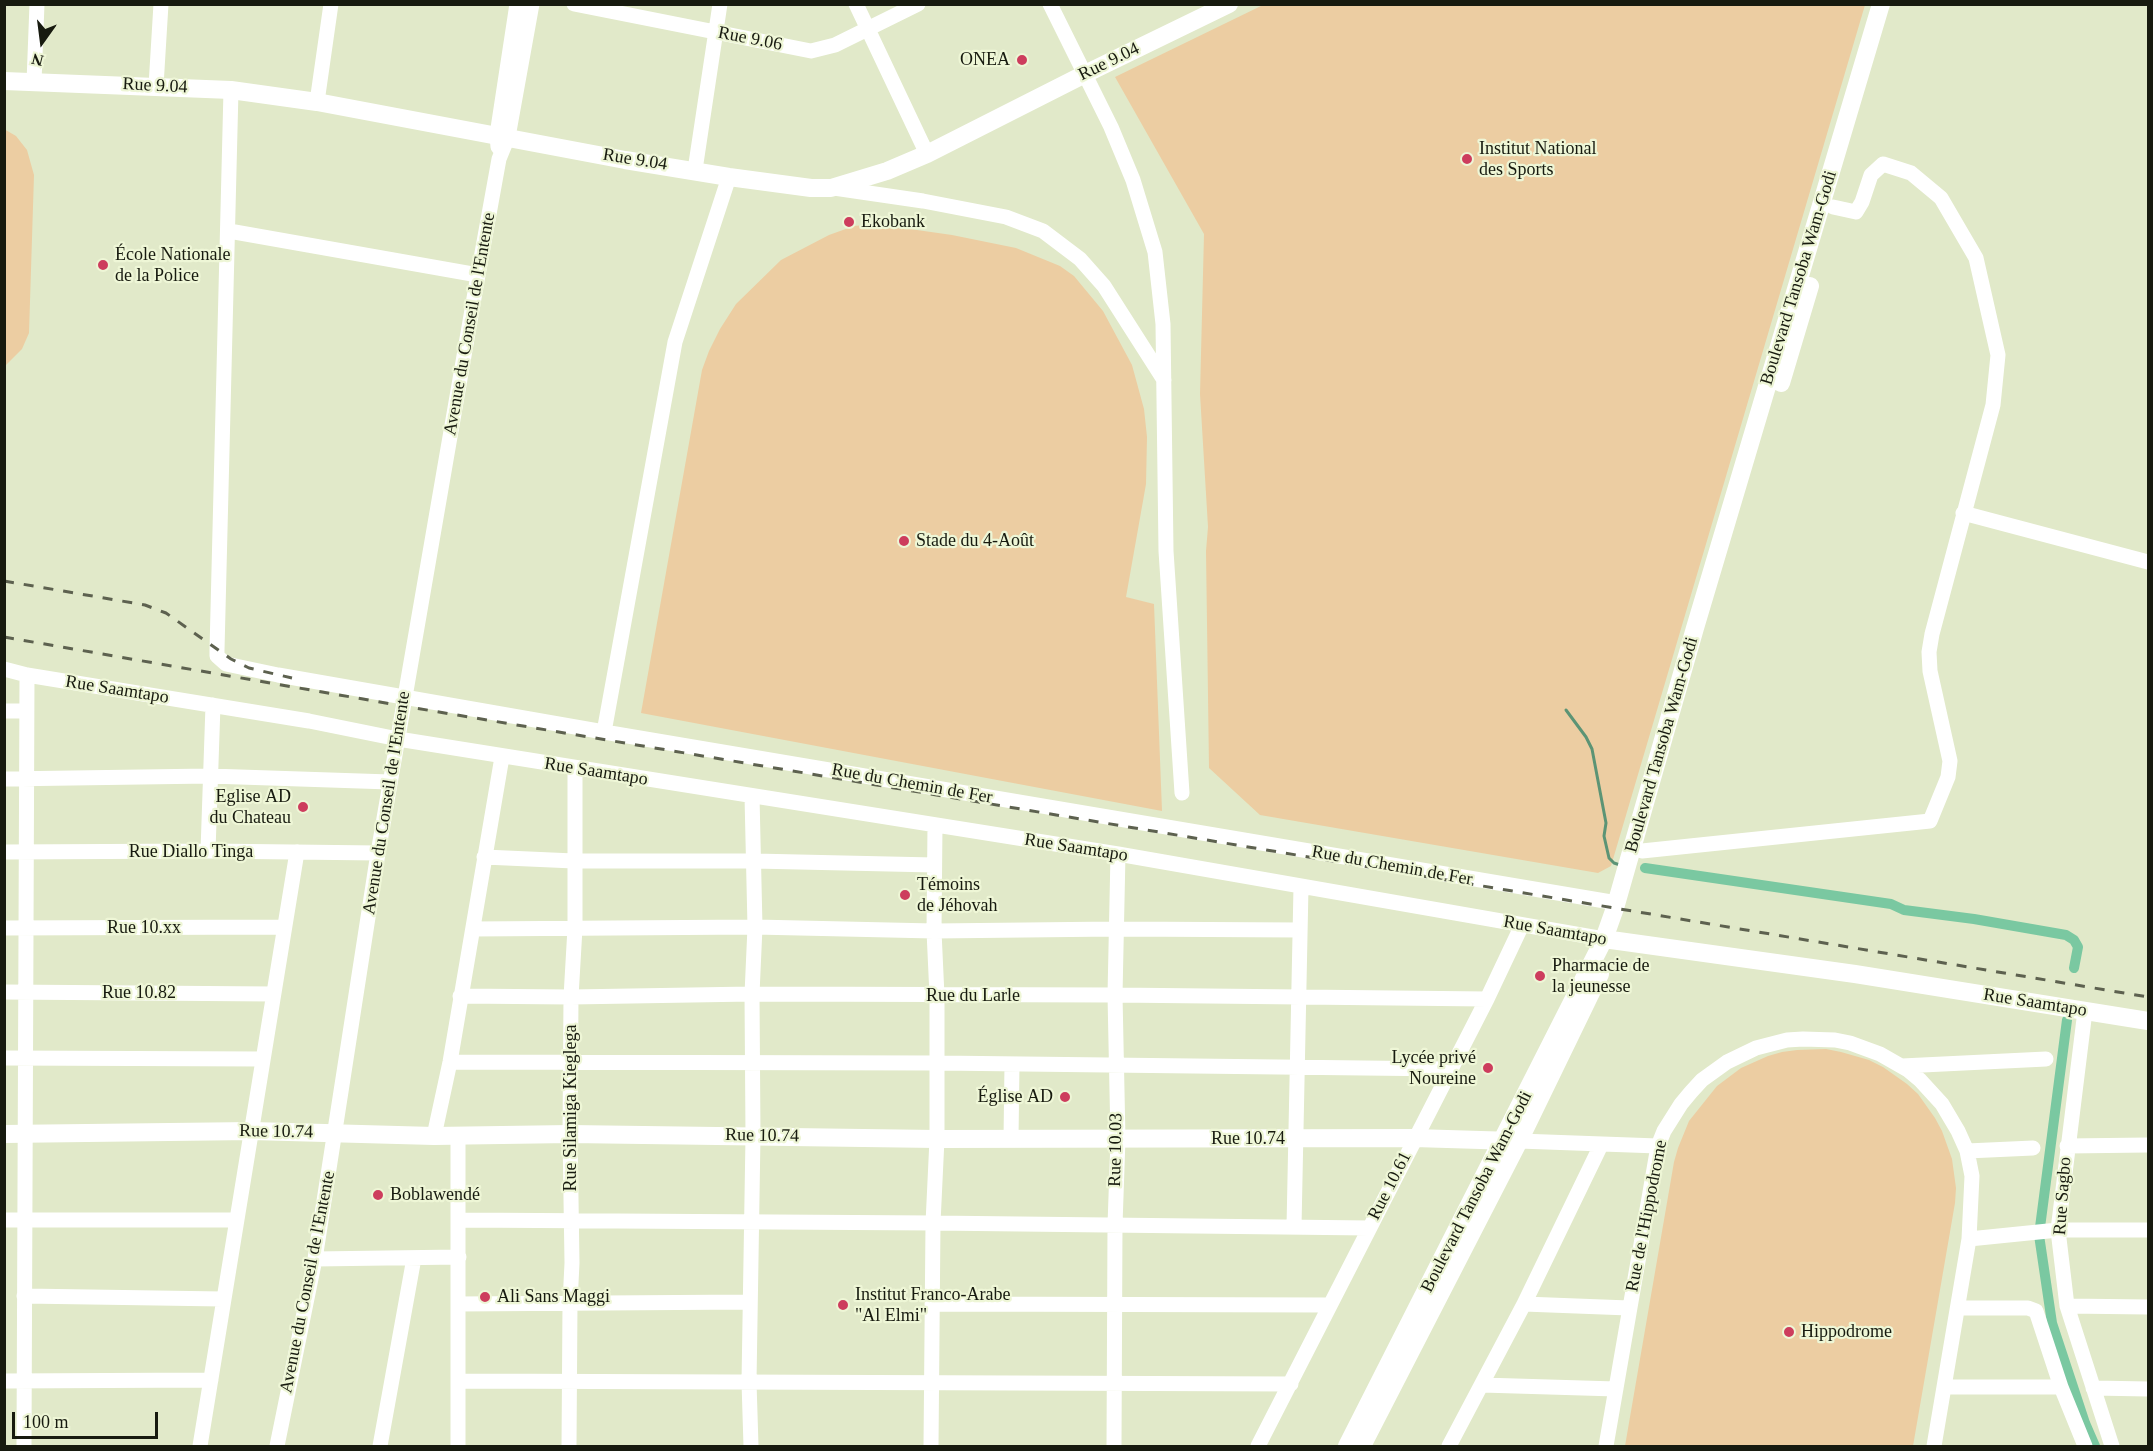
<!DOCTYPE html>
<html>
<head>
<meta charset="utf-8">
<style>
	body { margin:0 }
	#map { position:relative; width:2153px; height:1451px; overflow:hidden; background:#e1e9c9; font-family:"Times New Roman",serif }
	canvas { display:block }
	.frame { position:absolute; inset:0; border:6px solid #171a0f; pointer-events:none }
	.north { position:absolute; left:12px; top:12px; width:60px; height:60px; -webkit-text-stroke:4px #eef6d6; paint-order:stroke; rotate:194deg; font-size:16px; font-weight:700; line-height:24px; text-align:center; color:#171a0f }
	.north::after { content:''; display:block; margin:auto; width:21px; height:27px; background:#171a0f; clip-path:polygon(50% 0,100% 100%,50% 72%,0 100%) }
	.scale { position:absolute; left:12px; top:1412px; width:146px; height:27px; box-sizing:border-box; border:3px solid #171a0f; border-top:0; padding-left:8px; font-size:18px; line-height:21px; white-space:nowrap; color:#171a0f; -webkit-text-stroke:4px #eef6d6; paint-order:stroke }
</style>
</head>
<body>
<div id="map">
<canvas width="2153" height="1451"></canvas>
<div class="frame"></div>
<div class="north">N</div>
<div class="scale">100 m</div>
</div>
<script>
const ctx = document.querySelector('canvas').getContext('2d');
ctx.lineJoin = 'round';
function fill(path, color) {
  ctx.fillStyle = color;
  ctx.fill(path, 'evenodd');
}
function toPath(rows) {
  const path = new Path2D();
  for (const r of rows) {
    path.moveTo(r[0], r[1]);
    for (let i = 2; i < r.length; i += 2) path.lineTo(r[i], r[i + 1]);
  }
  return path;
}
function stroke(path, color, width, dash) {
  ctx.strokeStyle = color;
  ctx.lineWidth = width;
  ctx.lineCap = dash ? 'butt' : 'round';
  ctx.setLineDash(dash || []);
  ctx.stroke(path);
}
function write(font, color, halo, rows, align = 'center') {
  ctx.font = font + ' "Times New Roman",serif';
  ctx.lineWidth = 4.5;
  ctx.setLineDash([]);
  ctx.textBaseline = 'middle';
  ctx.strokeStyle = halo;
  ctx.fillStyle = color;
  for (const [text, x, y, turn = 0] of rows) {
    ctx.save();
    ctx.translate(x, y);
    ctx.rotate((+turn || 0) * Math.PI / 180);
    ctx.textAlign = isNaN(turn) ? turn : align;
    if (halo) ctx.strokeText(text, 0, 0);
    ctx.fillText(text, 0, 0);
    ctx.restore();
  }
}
const green = toPath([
	[1263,5,1865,5,1611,866,1598,873,1260,815,1209,768,1206,551,1208,527,1200,394,1204,234,1115,77],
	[4,129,16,136,27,150,34,175,29,333,22,349,5,366],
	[875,224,952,235,1016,248,1060,266,1074,276,1103,311,1132,365,1144,409,1147,437,1146,484,1126,597,1154,604,1162,811,641,713,702,370,709,351,720,329,736,304,781,260,829,235,854,226],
	[1826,1049,1841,1052,1869,1060,1883,1067,1907,1084,1918,1094,1935,1118,1942,1131,1952,1159,1956,1188,1955,1203,1913,1446,1625,1446,1674,1162,1678,1148,1689,1121,1717,1086,1741,1068,1768,1056,1782,1052,1797,1050]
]);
const stream = toPath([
	[1566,710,1586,737,1592,749,1606,823,1604,836,1609,858,1614,863,1620,865]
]);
const canal = toPath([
	[1645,868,1891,904,1904,910,1974,919,2066,935,2074,940,2078,947,2074,968],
	[2067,1020,2039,1235,2052,1323,2085,1423,2095,1446]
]);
const minor = toPath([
	[574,4,811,51,835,45,918,4],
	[856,4,927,154],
	[1050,4,1111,127,1133,180,1155,252,1163,324,1166,551,1182,793],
	[34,82,37,4],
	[156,86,161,4],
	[231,90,217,650,217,656,226,664,278,675,604,732,1617,903],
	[317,102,331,4],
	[498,147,497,135,517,4],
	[695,170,720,4],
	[834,188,923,201,1006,217,1043,231,1080,259,1104,286,1164,380],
	[229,231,478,275],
	[1963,513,2148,562],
	[4,669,27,675,309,721,398,739,1118,854,1604,939],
	[4,711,26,711],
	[604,732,675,342,729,177],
	[4,779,210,776,390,782],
	[208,851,213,705],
	[1642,851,1930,821,1948,777,1950,761,1930,671,1929,652,1932,634,1993,405,1998,355,1976,258,1941,198,1911,173,1883,164,1871,175,1862,202,1856,212,1833,207],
	[4,852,208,851,378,853],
	[484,857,574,861,754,861,934,865],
	[4,928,283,927],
	[473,929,755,927,934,931,1116,929,1300,930],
	[4,992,273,994],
	[460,996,571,997,752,994,1115,995,1487,999],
	[2085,1011,2058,1230,2067,1306,2112,1446],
	[4,1058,263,1059],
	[450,1062,938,1063,1449,1069],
	[1902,1066,2046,1059],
	[434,1136,450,1062,502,757],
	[458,1136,458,1446],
	[1011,1139,1012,1064],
	[1519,1141,1658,1146],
	[2067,1146,2148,1145],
	[1967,1151,2033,1148],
	[4,1220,236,1220],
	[459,1220,933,1223,1369,1228],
	[1294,1227,1301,887],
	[1969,1239,2058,1230,2148,1230],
	[315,1259,459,1257],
	[24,1296,223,1299],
	[458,1304,750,1302],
	[932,1304,1330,1305],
	[1524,1304,1629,1308],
	[2067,1306,2148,1307],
	[1958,1308,2028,1308,2036,1311,2061,1387],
	[4,1381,211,1380],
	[458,1381,1291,1384],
	[1482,1385,1616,1389],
	[1944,1387,2061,1387,2085,1446],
	[2093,1388,2148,1389],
	[24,1446,27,675],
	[200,1446,297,852],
	[277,1446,315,1259,378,853,478,275,499,159,508,137,532,4],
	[380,1446,414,1258],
	[569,1446,570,1303,572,1263,570,1134,571,997,575,928,575,769],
	[751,1446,749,1382,753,1136,752,994,755,927,752,796],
	[931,1446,933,1223,937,1139,937,996,934,931,935,825],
	[1114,1446,1115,1225,1118,1139,1115,995,1118,854],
	[1258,1446,1487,999,1522,925],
	[1449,1446,1524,1304,1601,1145],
	[1606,1446,1658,1146,1664,1131,1681,1104,1691,1092,1702,1080,1727,1062,1756,1048,1787,1040,1803,1039,1835,1040,1850,1043,1880,1054,1908,1070,1920,1080,1942,1104,1958,1131,1967,1151,1972,1176,1969,1239,1934,1446]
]);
const major = toPath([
	[4,81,231,90,317,102,625,160,729,177,811,188,831,188,887,171,927,154,1085,74,1229,4],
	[1781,383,1810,286],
	[1604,939,1855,974,2148,1021],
	[4,1134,252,1131,434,1136,570,1134,937,1139,1414,1138,1514,1141],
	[1347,1446,1604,939,1615,908,1695,628,1881,4],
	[1362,1446,1519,1141,1600,974]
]);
const rail = toPath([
	[4,581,145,605,166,613,231,659,249,668,292,678],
	[4,637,403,706,2148,997]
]);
const markers = [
	[1022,60,6,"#cd3d5d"],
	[1467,159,6,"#cd3d5d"],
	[849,222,6,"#cd3d5d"],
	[103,265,6,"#cd3d5d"],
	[904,541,6,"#cd3d5d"],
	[303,807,6,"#cd3d5d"],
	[905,895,6,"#cd3d5d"],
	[1540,976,6,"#cd3d5d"],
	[1488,1068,6,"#cd3d5d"],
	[1065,1097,6,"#cd3d5d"],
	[378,1195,6,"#cd3d5d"],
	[485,1297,6,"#cd3d5d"],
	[843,1305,6,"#cd3d5d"],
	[1789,1332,6,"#cd3d5d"]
];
const streetNames = [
	["Rue 9.06",750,39,11],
	["Rue 9.04",1109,62,-26],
	["Rue 9.04",155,86,3],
	["Rue 9.04",635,160,9],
	["Boulevard Tansoba Wam-Godi",1799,278,-73],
	["Avenue du Conseil de l'Entente",470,324,-80],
	["Rue Saamtapo",117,690,9],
	["Boulevard Tansoba Wam-Godi",1662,745,-74],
	["Rue Saamtapo",596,772,9],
	["Rue du Chemin de Fer",912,784,10],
	["Avenue du Conseil de l'Entente",387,803,-81],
	["Rue Saamtapo",1076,848,9],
	["Rue Diallo Tinga",191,852],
	["Rue du Chemin de Fer",1392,866,10],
	["Rue 10.xx",144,928],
	["Rue Saamtapo",1555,931,10],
	["Rue 10.82",139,993],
	["Rue du Larle",973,996],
	["Rue Saamtapo",2035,1003,9],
	["Rue Silamiga Kieglega",571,1108,-90],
	["Rue 10.74",276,1132,1],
	["Rue 10.74",762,1136,1],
	["Rue 10.74",1248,1139],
	["Rue 10.03",1116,1150,-89],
	["Rue 10.61",1390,1186,-63],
	["Boulevard Tansoba Wam-Godi",1477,1192,-63],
	["Rue Sagbo",2063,1196,-86],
	["Rue de l'Hippodrome",1647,1216,-79],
	["Avenue du Conseil de l'Entente",308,1282,-79]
];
const poiNames = [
	["ONEA",1010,60,"right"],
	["Institut National",1479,149],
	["des Sports",1479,170],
	["Ekobank",861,222],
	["École Nationale",115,255],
	["de la Police",115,276],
	["Stade du 4-Août",916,541],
	["Eglise AD",291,797,"right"],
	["du Chateau",291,818,"right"],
	["Témoins",917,885],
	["de Jéhovah",917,906],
	["Pharmacie de",1552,966],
	["la jeunesse",1552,987],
	["Lycée privé",1476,1058,"right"],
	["Noureine",1476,1079,"right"],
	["Église AD",1053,1097,"right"],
	["Boblawendé",390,1195],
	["Institut Franco-Arabe",855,1295],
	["\"Al Elmi\"",855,1316],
	["Ali Sans Maggi",497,1297],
	["Hippodrome",1801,1332]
];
fill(green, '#eccda2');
stroke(stream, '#5c9475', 3);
stroke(canal, '#7ac8a1', 10);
stroke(minor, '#fff', 15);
stroke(major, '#fff', 18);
stroke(rail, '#5d614f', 3, [10, 10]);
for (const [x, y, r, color] of markers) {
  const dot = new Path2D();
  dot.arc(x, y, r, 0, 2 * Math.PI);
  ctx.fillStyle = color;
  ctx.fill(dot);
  stroke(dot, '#eef6d6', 2);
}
write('18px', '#171a0f', '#eef6d6', streetNames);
write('18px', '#171a0f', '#eef6d6', poiNames, 'left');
</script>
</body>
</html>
